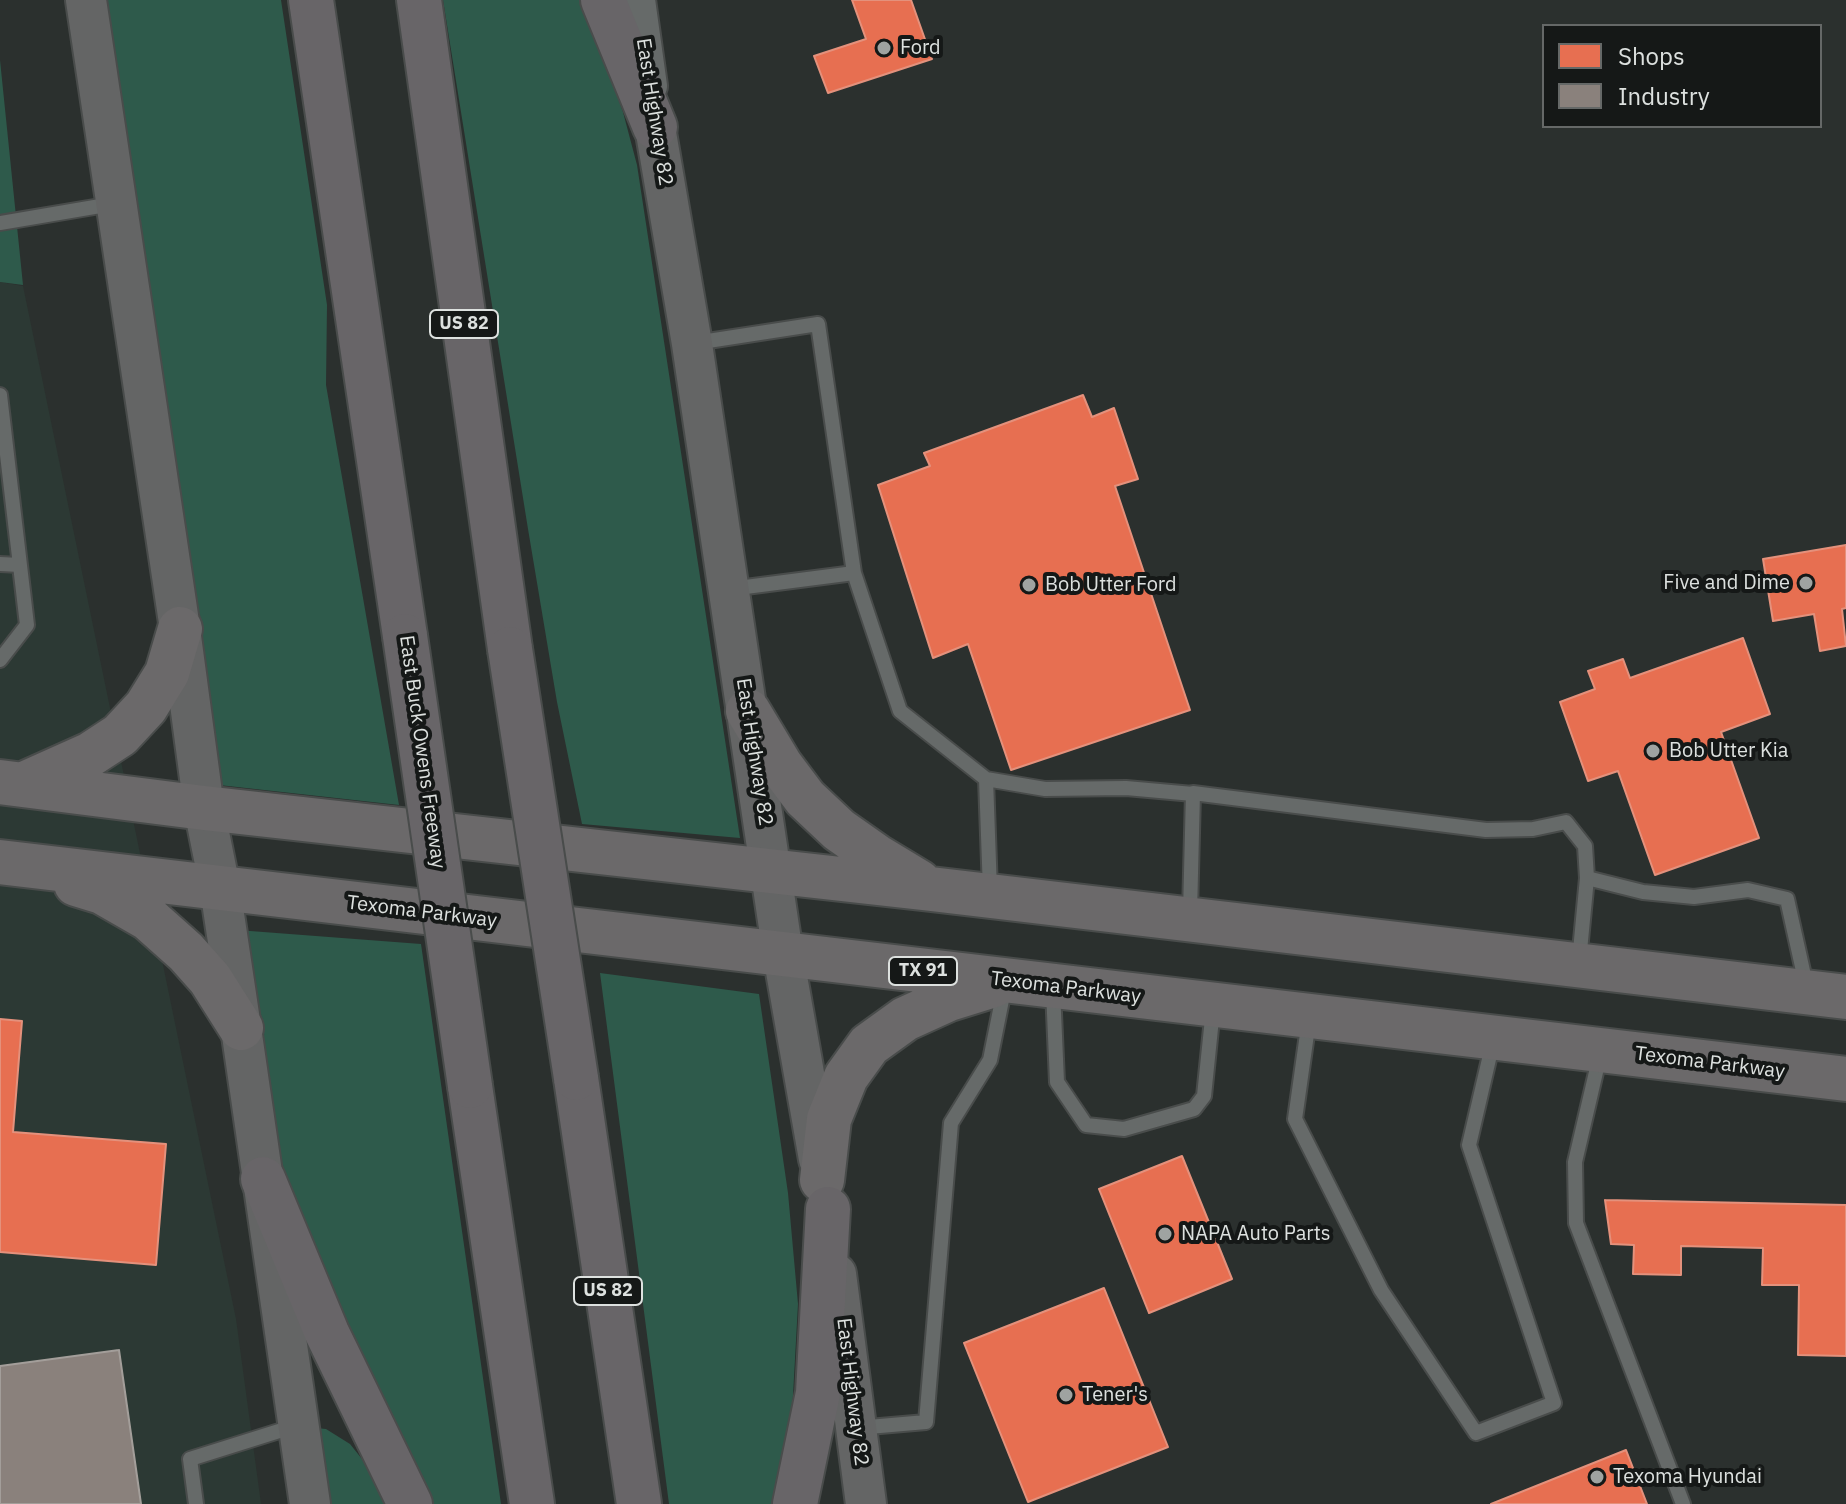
<!DOCTYPE html>
<html>
<head>
<meta charset="utf-8">
<style>
	body { margin:0 }
	#map { position:relative; width:1846px; height:1504px; overflow:hidden; background:#2b302e; font-family:"IBM Plex Sans",sans-serif }
	canvas { display:block }
	.legend { position:absolute; left:1542px; top:24px; width:280px; height:104px; box-sizing:border-box; background:#151817; border:2px solid #656867; margin:0; padding:10px 14px; list-style:none; font-size:24px; color:#dde1df }
	.legend li { display:flex; align-items:center; gap:16px; height:40px }
	.legend b { width:40px; border:2px solid #656867 }
</style>
</head>
<body>
<div id="map">
<canvas width="1846" height="1504"></canvas>
<ul class="legend">
<li><b style="height:22px;background:#e76f51"></b>Shops</li>
<li><b style="height:22px;background:#8a817c"></b>Industry</li>
</ul>
</div>
<script>
const ctx = document.querySelector('canvas').getContext('2d');
ctx.lineJoin = 'round';
function fill(path, color) {
  ctx.fillStyle = color;
  ctx.fill(path, 'evenodd');
}
function toPath(rows) {
  const path = new Path2D();
  for (const r of rows) {
    path.moveTo(r[0], r[1]);
    for (let i = 2; i < r.length; i += 2) path.lineTo(r[i], r[i + 1]);
  }
  return path;
}
function stroke(path, color, width, dash) {
  ctx.strokeStyle = color;
  ctx.lineWidth = width;
  ctx.lineCap = dash ? 'butt' : 'round';
  ctx.setLineDash(dash || []);
  ctx.stroke(path);
}
function write(font, color, halo, rows, align = 'center') {
  ctx.font = font + ' "IBM Plex Sans",sans-serif';
  ctx.lineWidth = 8;
  ctx.setLineDash([]);
  ctx.textBaseline = 'middle';
  ctx.strokeStyle = halo;
  ctx.fillStyle = color;
  for (const [text, x, y, turn = 0] of rows) {
    ctx.save();
    ctx.translate(x, y);
    ctx.rotate((+turn || 0) * Math.PI / 180);
    ctx.textAlign = isNaN(turn) ? turn : align;
    if (halo) ctx.strokeText(text, 0, 0);
    ctx.fillText(text, 0, 0);
    ctx.restore();
  }
}
const built = toPath([
	[0,282,23,286,236,1319,261,1504,0,1504]
]);
const green = toPath([
	[104,0,281,0,327,305,326,385,399,805,210,784],
	[443,0,583,0,601,50,623,112,637,165,740,838,582,824,557,702,528,529],
	[0,60,23,285,0,282],
	[237,930,421,944,501,1504,420,1504,284,1206],
	[600,973,759,994,788,1193,798,1304,792,1414,776,1504,669,1504],
	[305,1427,326,1429,350,1444,362,1459,386,1504,316,1504]
]);
const shops = toPath([
	[852,0,911,0,932,59,828,93,814,56,866,39,852,0],
	[1083,395,1092,417,1114,408,1138,479,1115,486,1190,710,1011,770,968,644,933,658,878,485,930,466,924,453,1083,395],
	[1846,545,1846,608,1842,609,1846,646,1820,651,1814,614,1773,621,1763,559,1846,545],
	[1743,638,1770,714,1721,732,1759,838,1655,875,1618,771,1588,781,1560,702,1595,689,1588,671,1623,659,1630,678,1743,638],
	[0,1019,22,1021,13,1132,166,1144,156,1265,0,1252,0,1019],
	[1182,1156,1232,1279,1149,1313,1099,1189,1182,1156],
	[1605,1200,1846,1205,1846,1356,1798,1355,1799,1285,1762,1285,1763,1248,1681,1246,1681,1275,1633,1274,1634,1245,1611,1244,1605,1200],
	[1104,1288,1168,1447,1028,1502,964,1343,1104,1288],
	[1626,1450,1647,1504,1491,1504,1626,1450]
]);
const industry = toPath([
	[119,1350,141,1504,0,1504,0,1366,119,1350]
]);
const service = toPath([
	[0,223,112,204],
	[695,343,818,324,854,573,900,711,986,779,1045,789,1126,788,1193,794],
	[0,395,27,625,0,660],
	[0,564,20,565],
	[730,589,854,573],
	[986,779,990,891],
	[1190,913,1193,793,1486,830,1533,829,1566,822,1585,846,1587,878],
	[1579,961,1587,878,1643,892,1694,897,1748,890,1787,899,1807,989],
	[1053,990,1057,1082,1086,1125,1124,1129,1194,1109,1204,1096,1213,1009],
	[1309,1020,1295,1119,1381,1290,1476,1433,1554,1403,1469,1145,1493,1042],
	[1600,1055,1575,1162,1576,1223,1683,1504],
	[857,1428,926,1422,951,1123,990,1060,1004,990],
	[196,1504,190,1459,295,1426]
]);
const tertiary = toPath([
	[637,0,649,86]
]);
const secondary = toPath([
	[86,0,180,629,204,808,220,888,241,1028,310,1504],
	[655,127,692,344,783,954,819,1159],
	[836,1274,866,1504]
]);
const primary = toPath([
	[748,711,781,766,805,798,839,830,876,856,919,882],
	[0,782,204,808,931,889,1846,997],
	[24,784,91,754,120,735,146,707,167,673,180,629],
	[0,862,1846,1079],
	[76,884,102,892,149,919,186,952,210,979,241,1028],
	[822,1180,829,1119,846,1077,869,1045,905,1019,949,999,994,985]
]);
const motorway = toPath([
	[311,0,405,636],
	[419,0,510,649],
	[603,0,655,127],
	[576,1078,639,1504],
	[470,1086,532,1504],
	[263,1179,327,1333,410,1504],
	[795,1504,818,1393,828,1209]
]);
const motorwayBridge = toPath([
	[405,636,470,1086],
	[510,649,576,1078]
]);
const markers = [
	[884,48,8,"#9fa3a1"],
	[1806,583,8,"#9fa3a1"],
	[1029,585,8,"#9fa3a1"],
	[1653,751,8,"#9fa3a1"],
	[1165,1234,8,"#9fa3a1"],
	[1066,1395,8,"#9fa3a1"],
	[1597,1477,8,"#9fa3a1"]
];
const shields = [
	[464,324,68],
	[923,971,68],
	[608,1291,68]
];
const shieldNames = [
	["US 82",464,324],
	["TX 91",923,971],
	["US 82",608,1291]
];
const poiNames = [
	["Ford",900,48],
	["Five and Dime",1790,583,"right"],
	["Bob Utter Ford",1045,585],
	["Bob Utter Kia",1669,751],
	["NAPA Auto Parts",1181,1234],
	["Tener's",1082,1395],
	["Texoma Hyundai",1613,1477]
];
const streetNames = [
	["East Highway 82",654,112,81],
	["East Buck Owens Freeway",422,752,82],
	["East Highway 82",754,752,81],
	["Texoma Parkway",422,912,7],
	["Texoma Parkway",1066,988,7],
	["Texoma Parkway",1710,1063,7],
	["East Highway 82",852,1392,83]
];
fill(built, '#2c3934');
fill(green, '#2e5a4b');
fill(shops, '#e76f51');
stroke(shops, '#e4917c', 2);
fill(industry, '#8a817c');
stroke(industry, '#a39e9a', 2);
stroke(service, '#494c4b', 18);
stroke(tertiary, '#494c4b', 40);
stroke(secondary, '#494c4b', 44);
stroke(primary, '#494c4b', 48);
stroke(motorway, '#494c4b', 48);
stroke(service, '#666a69', 14);
stroke(tertiary, '#666a69', 36);
stroke(secondary, '#646565', 40);
stroke(primary, '#6b696a', 44);
stroke(motorway, '#686568', 44);
stroke(motorwayBridge, '#494c4b', 48, []);
stroke(motorwayBridge, '#686568', 44);
for (const [x, y, r, color] of markers) {
  const dot = new Path2D();
  dot.arc(x, y, r, 0, 2 * Math.PI);
  ctx.fillStyle = color;
  ctx.fill(dot);
  stroke(dot, '#151817', 3);
}
for (const [x, y, w] of shields) {
  const box = new Path2D();
  box.roundRect(x - w / 2, y - 14, w, 28, 6);
  ctx.fillStyle = '#151817';
  ctx.fill(box);
  stroke(box, '#dde1df', 2);
}
write('bold 18px', '#dde1df', null, shieldNames);
write('20px', '#dde1df', '#151817', poiNames, 'left');
write('20px', '#dde1df', '#151817', streetNames);
</script>
</body>
</html>
